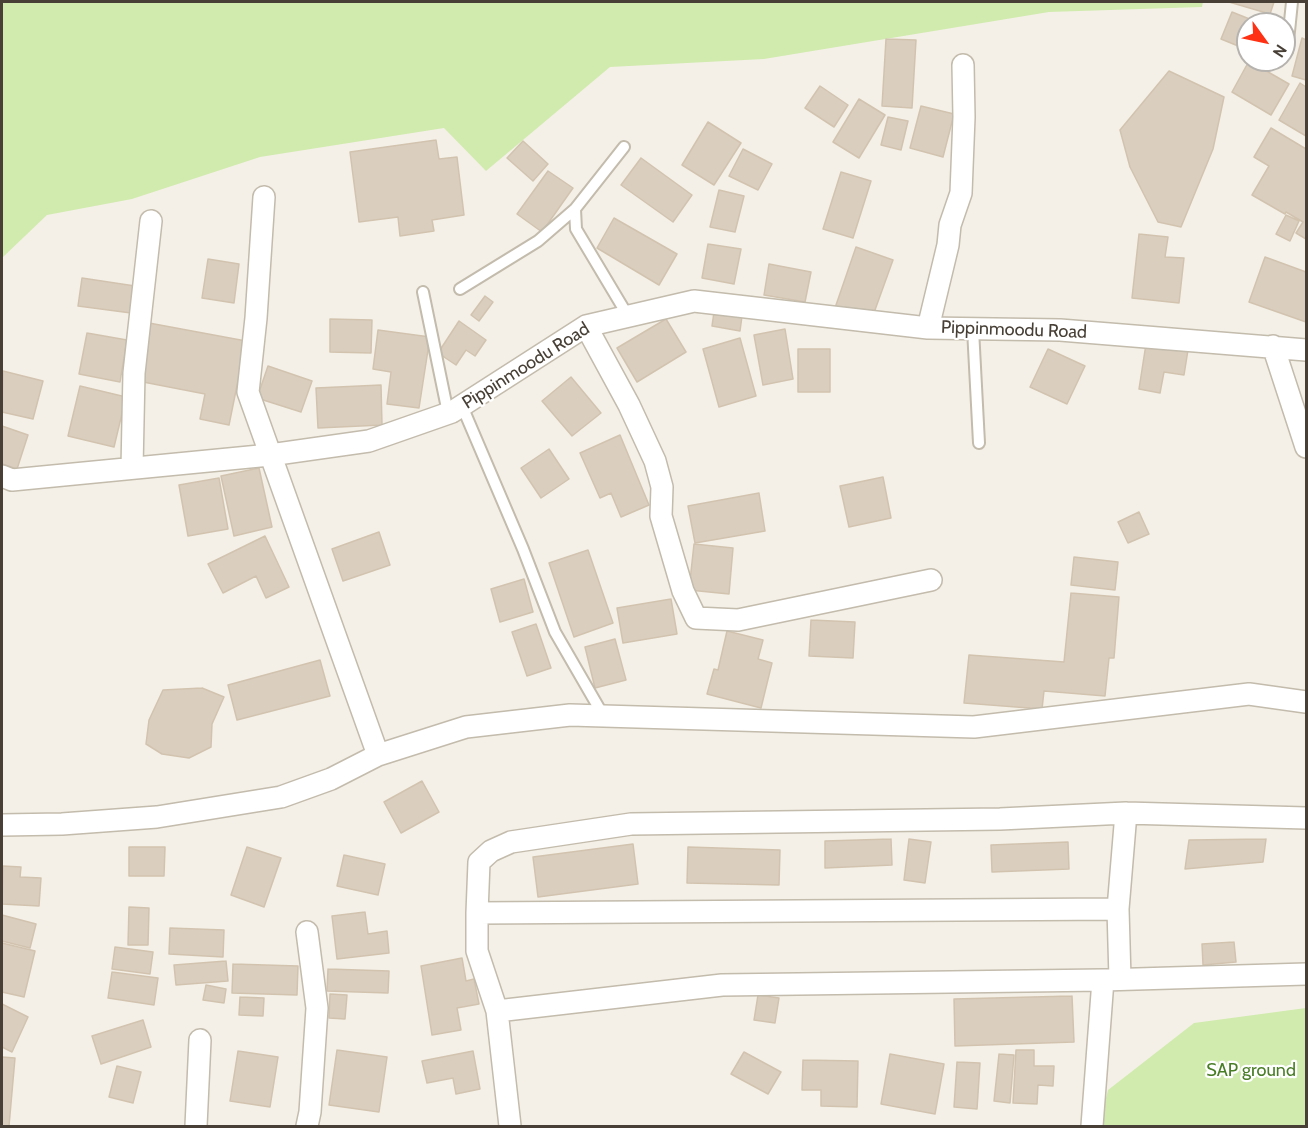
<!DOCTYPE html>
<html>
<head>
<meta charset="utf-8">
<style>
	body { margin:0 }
	#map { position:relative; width:1308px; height:1128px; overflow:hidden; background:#f4f0e7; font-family:Cabin,sans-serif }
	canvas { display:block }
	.frame { position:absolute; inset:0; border:3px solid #484036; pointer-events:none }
	.north { position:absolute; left:1236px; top:12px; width:60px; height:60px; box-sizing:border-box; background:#fff; border:2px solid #b6b3af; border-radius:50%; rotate:123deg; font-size:16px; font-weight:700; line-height:24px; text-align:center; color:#484036 }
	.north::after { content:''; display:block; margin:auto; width:21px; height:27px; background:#ff3114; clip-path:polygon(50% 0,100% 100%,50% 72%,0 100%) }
</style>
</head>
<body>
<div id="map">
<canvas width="1308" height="1128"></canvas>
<div class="frame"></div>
<div class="north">N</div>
</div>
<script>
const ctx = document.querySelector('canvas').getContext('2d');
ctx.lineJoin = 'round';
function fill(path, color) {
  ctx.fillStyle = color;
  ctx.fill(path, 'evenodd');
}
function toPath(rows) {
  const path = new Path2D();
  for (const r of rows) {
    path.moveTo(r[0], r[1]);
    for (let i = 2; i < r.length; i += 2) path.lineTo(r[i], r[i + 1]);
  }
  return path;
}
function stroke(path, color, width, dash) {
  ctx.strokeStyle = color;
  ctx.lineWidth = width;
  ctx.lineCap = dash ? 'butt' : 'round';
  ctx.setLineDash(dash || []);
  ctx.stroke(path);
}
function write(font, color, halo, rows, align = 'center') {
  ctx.font = font + ' Cabin,sans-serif';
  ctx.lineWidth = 4.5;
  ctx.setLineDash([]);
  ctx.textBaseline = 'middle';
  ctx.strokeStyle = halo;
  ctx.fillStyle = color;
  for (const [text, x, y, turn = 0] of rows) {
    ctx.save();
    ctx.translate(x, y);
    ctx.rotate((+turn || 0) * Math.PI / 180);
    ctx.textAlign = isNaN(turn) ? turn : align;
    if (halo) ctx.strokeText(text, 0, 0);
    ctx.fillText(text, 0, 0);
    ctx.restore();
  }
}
const green = toPath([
	[2,2,1203,2,1202,7,1049,12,764,59,610,67,486,171,444,128,260,157,132,199,47,215,2,258],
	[1306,1008,1306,1126,1099,1126,1108,1090,1194,1023]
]);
const building = toPath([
	[1229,2,1274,2,1270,14,1229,2],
	[1232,12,1262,24,1248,24,1248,50,1221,39,1232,12],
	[1302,38,1306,40,1306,80,1292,76,1302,38],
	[886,39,916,40,912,108,882,106,886,39],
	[1249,61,1289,84,1271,115,1232,92,1249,61],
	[1169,71,1224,97,1213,149,1181,227,1158,222,1130,167,1120,130,1169,71],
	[1300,83,1306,87,1306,136,1279,120,1300,83],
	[820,86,848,105,834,127,805,108,820,86],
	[859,99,885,115,859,158,833,142,859,99],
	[921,106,954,114,943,157,910,148,921,106],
	[888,117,908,121,901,150,881,145,888,117],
	[708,122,741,143,714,185,682,165,708,122],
	[1271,128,1306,149,1306,239,1296,233,1303,222,1286,212,1285,214,1252,195,1269,166,1254,157,1271,128],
	[436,140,439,159,457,157,464,215,432,220,434,231,400,236,398,217,359,222,350,152,436,140],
	[523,141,548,164,533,181,507,158,523,141],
	[743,149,772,164,758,190,729,176,743,149],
	[641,158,692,195,673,222,621,185,641,158],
	[548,171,573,188,542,232,517,214,548,171],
	[841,172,871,181,853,238,823,229,841,172],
	[719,190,744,196,735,232,710,227,719,190],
	[1286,215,1299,221,1290,241,1276,234,1286,215],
	[614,218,677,254,659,285,597,248,614,218],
	[1139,234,1168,237,1165,257,1184,258,1179,303,1132,298,1139,234],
	[708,244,741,249,734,284,702,278,708,244],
	[856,247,893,260,871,321,835,308,856,247],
	[1265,257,1306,272,1306,322,1249,302,1265,257],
	[208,259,239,264,234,303,202,298,208,259],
	[769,264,811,272,805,302,764,295,769,264],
	[82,278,135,286,131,313,78,306,82,278],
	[485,296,493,302,479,321,471,315,485,296],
	[714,312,742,316,740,331,712,326,714,312],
	[330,319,372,320,371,353,330,352,330,319],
	[666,319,686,352,637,382,617,348,666,319],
	[459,321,486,340,475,356,466,350,456,365,438,353,459,321],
	[149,323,246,341,229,425,200,419,205,394,138,381,149,323],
	[785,329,793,379,763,385,754,335,785,329],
	[378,330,430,337,419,408,387,404,391,372,373,369,378,330],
	[87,333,127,340,120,382,79,374,87,333],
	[740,338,756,396,719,407,703,349,740,338],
	[1146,344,1188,350,1184,375,1164,372,1160,393,1139,389,1146,344],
	[798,349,830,349,830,392,798,392,798,349],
	[1048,349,1085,366,1067,404,1030,387,1048,349],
	[268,366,312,381,301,412,257,398,268,366],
	[3,371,43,381,33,419,2,412,3,371],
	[571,377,601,413,572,436,542,401,571,377],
	[381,385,382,425,318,428,316,388,381,385],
	[80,386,126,397,114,447,68,436,80,386],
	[2,426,28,435,17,469,2,464,2,426],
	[620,435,649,505,621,517,611,493,600,498,580,453,620,435],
	[549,449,569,479,541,498,521,468,549,449],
	[259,468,272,527,234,536,221,476,259,468],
	[883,477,891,518,849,527,840,486,883,477],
	[219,478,228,529,188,536,179,485,219,478],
	[759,493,765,531,695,543,688,506,759,493],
	[1139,512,1149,534,1128,543,1118,522,1139,512],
	[379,532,390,565,343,581,332,549,379,532],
	[265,536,289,587,266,598,256,576,223,593,208,564,265,536],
	[694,544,733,548,729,594,689,590,694,544],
	[588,550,613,623,574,637,549,563,588,550],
	[1074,557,1118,562,1115,590,1071,585,1074,557],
	[524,579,533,612,500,622,491,589,524,579],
	[1071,593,1119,597,1114,658,1109,658,1105,696,1044,691,1042,709,964,703,969,655,1064,662,1071,593],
	[671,599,677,634,623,643,617,608,671,599],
	[811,620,855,622,853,658,809,656,811,620],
	[536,624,551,668,527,676,512,632,536,624],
	[727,631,763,640,758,659,772,663,761,708,707,694,714,669,718,670,727,631],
	[615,639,626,680,595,688,585,647,615,639],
	[320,660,330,696,237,720,228,685,320,660],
	[202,688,224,697,212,724,211,747,189,758,162,754,146,744,149,720,163,690,202,688],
	[422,781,439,812,401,833,384,802,422,781],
	[891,839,892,865,825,868,825,841,891,839],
	[909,839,931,842,925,883,904,880,909,839],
	[1266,839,1263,862,1185,869,1189,840,1266,839],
	[1068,842,1069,869,992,872,991,845,1068,842],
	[633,844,638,884,538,897,533,857,633,844],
	[129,847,165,847,164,876,129,876,129,847],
	[247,847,281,858,264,907,231,895,247,847],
	[688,847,780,850,779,885,687,883,688,847],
	[344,855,385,864,378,895,337,886,344,855],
	[3,866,21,867,20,877,41,878,39,906,2,904,3,866],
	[129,907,149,908,148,945,128,945,129,907],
	[365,912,368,934,387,931,389,953,337,959,332,916,365,912],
	[2,915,36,924,30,948,2,941,2,915],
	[170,928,224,930,223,957,169,954,170,928],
	[1234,942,1236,962,1203,965,1202,944,1234,942],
	[2,943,35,951,24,997,2,992,2,943],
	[115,947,153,952,150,974,112,969,115,947],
	[462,958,466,981,474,979,479,1004,457,1008,461,1030,432,1035,421,966,462,958],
	[226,961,228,981,176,985,174,965,226,961],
	[233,964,298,966,297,995,232,993,233,964],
	[328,969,389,971,388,993,327,991,328,969],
	[112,972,158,978,154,1005,108,998,112,972],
	[206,985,226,989,224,1003,203,1000,206,985],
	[330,994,347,995,345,1019,329,1018,330,994],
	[758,995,779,998,775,1023,754,1020,758,995],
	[1072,996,1074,1042,955,1046,954,999,1072,996],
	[240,997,264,998,263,1016,239,1015,240,997],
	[2,1004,28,1017,12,1052,2,1047,2,1004],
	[143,1020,151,1047,101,1064,92,1036,143,1020],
	[337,1050,387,1057,379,1112,329,1105,337,1050],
	[1016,1050,1034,1050,1034,1066,1054,1066,1053,1086,1038,1085,1037,1104,1013,1103,1016,1050],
	[238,1051,278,1057,270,1107,230,1101,238,1051],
	[473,1051,480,1089,456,1094,453,1078,427,1083,422,1061,473,1051],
	[744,1052,781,1072,768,1094,731,1074,744,1052],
	[890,1054,944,1064,935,1114,881,1104,890,1054],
	[999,1054,1014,1055,1010,1103,994,1101,999,1054],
	[2,1057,15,1058,9,1126,2,1126,2,1057],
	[803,1060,858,1061,857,1107,821,1106,821,1090,802,1090,803,1060],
	[957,1062,980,1063,977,1109,954,1107,957,1062],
	[117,1066,141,1072,133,1103,109,1097,117,1066]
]);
const service = toPath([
	[1287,51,1292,2],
	[624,147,575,209,576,229,628,316],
	[460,289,538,241,575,209],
	[423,292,448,413],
	[973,329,979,443],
	[462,406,523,549,555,632,603,715]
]);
const minor = toPath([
	[264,197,256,318,248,392,378,755],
	[586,326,629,405,655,461,662,487,661,516,683,591,696,618,738,620,931,580],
	[928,328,948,245,950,225,961,193,964,117,963,65],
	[1273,346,1306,447],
	[132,468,134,373,151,221],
	[2,476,12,480,270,455,369,441,452,412,586,326,694,301,928,328,1060,330,1306,350],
	[2,825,62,824,157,817,281,797,331,779,378,755,466,727,570,715,974,727,1249,694,1306,702],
	[477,913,1118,909],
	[1120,979,1118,909,1126,813],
	[497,1011,722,985,1103,980,1306,974],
	[196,1126,200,1040],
	[307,1126,310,1112,317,1008,307,932],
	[510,1126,497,1011,477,951,477,913,479,862,491,851,511,842,631,824,1000,819,1126,813,1306,818],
	[1092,1126,1103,980]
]);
const streetNames = [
	["Pippinmoodu Road",1014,330,2],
	["Pippinmoodu Road",526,366,-32]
];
const parkNames = [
	["SAP ground",1251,1071]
];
fill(green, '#d1ebae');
fill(building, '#dacebf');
stroke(building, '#d2c3af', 1.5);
stroke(service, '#c3bbac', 14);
stroke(minor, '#c3bbac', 24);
stroke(service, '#fff', 10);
stroke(minor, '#fff', 21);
write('18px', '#484036', '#fff', streetNames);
write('18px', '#497d26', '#fff', parkNames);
</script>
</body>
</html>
